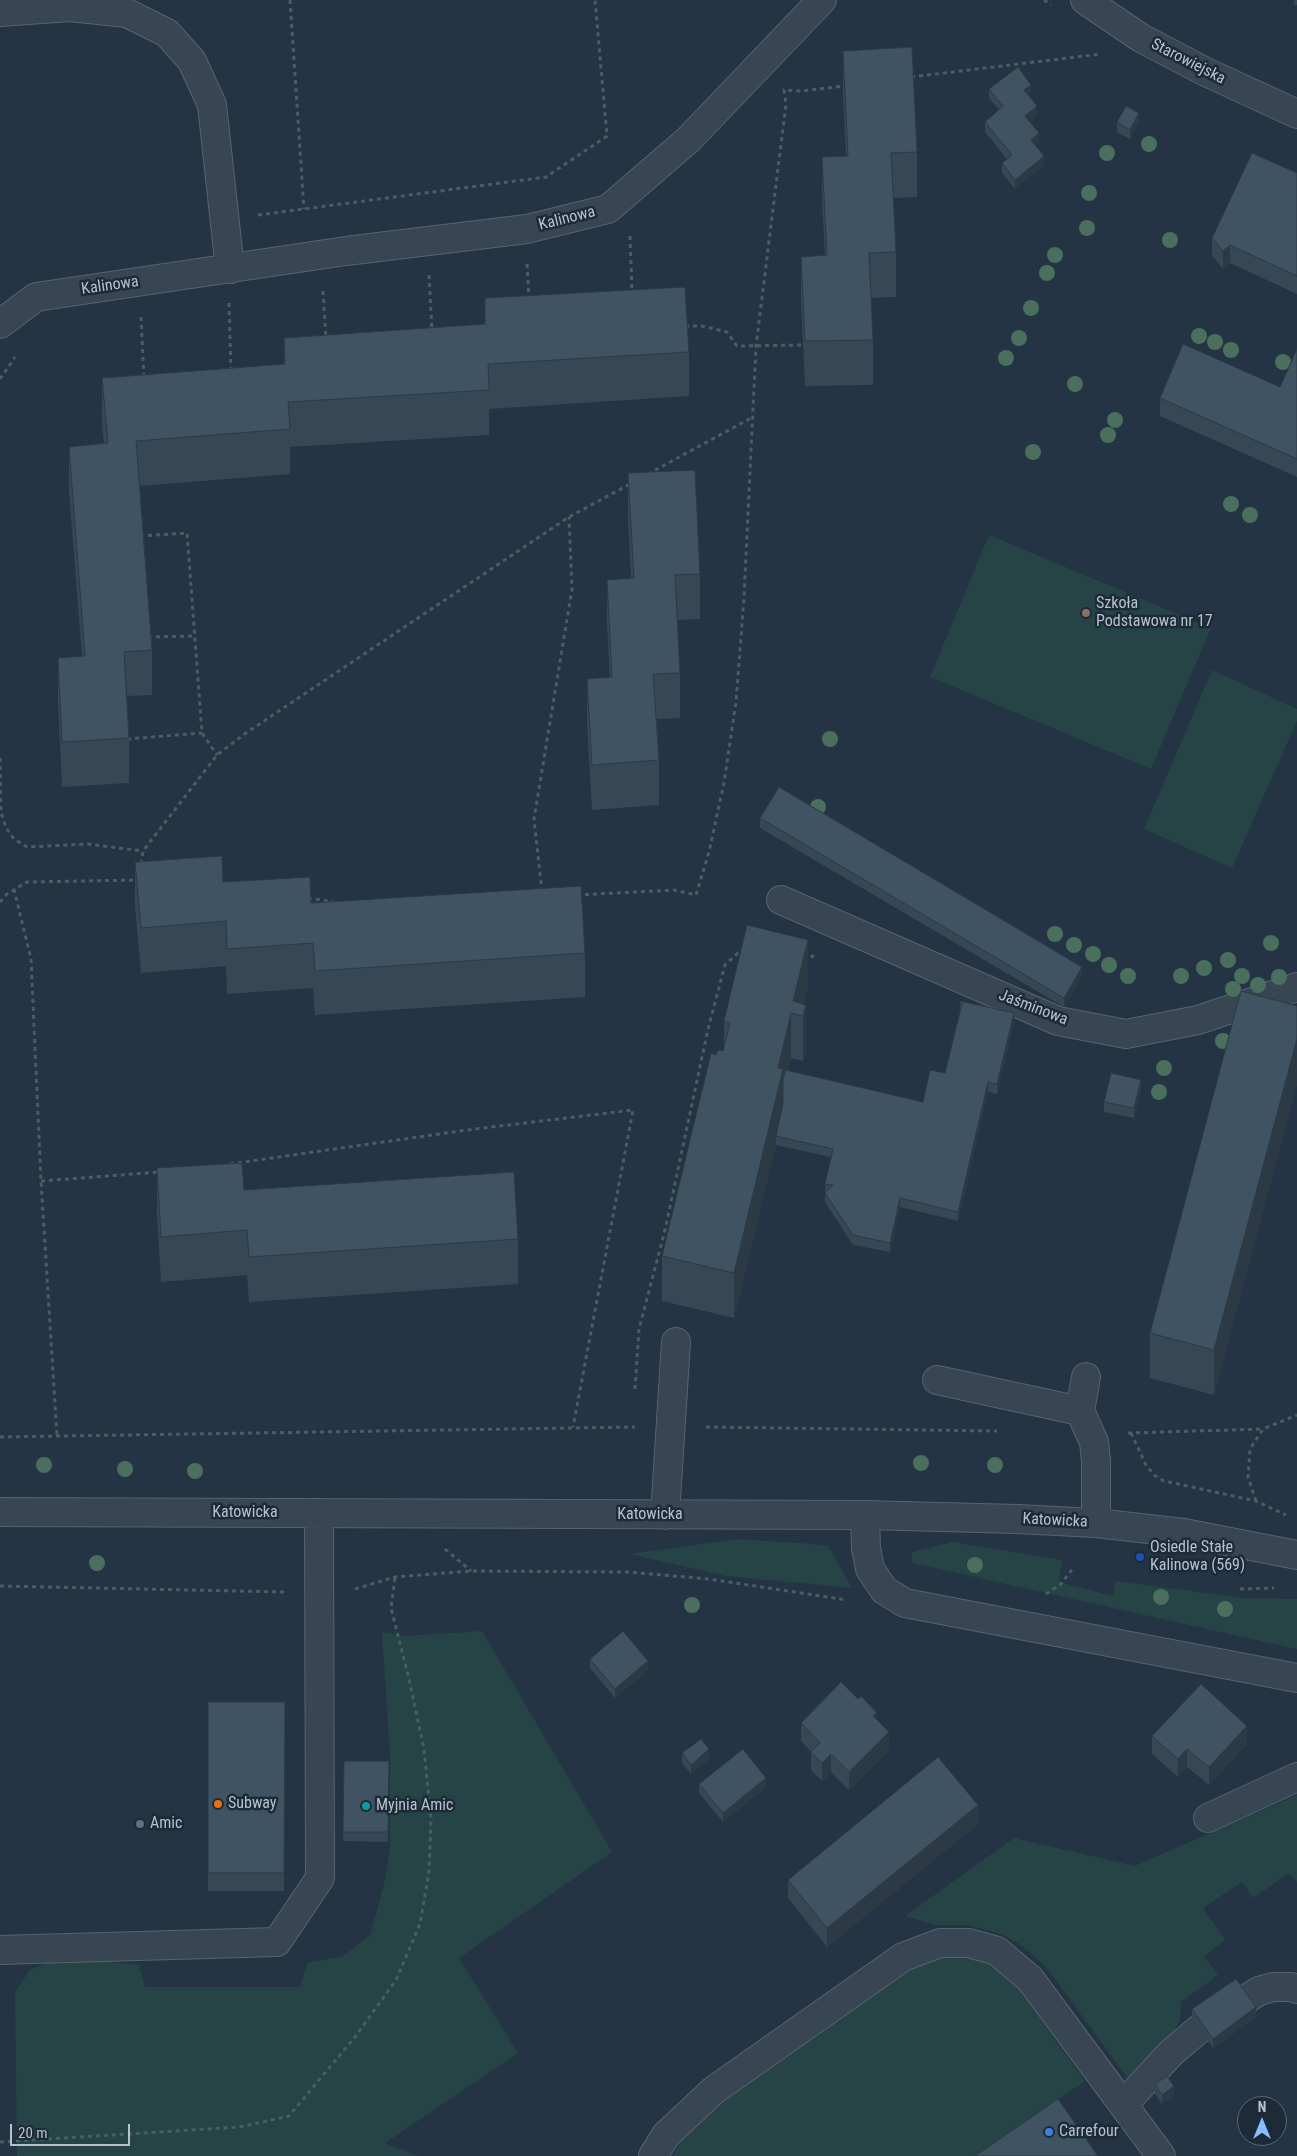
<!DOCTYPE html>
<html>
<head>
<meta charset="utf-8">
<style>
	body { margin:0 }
	#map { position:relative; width:1297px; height:2156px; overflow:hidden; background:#243444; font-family:"Roboto Condensed",sans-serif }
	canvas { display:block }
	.north { position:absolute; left:1237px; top:2096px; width:50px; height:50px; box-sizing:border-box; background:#1d2b38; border:1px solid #5a6774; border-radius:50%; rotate:0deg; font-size:14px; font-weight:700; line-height:20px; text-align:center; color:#b5c1cd }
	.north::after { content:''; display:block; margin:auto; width:18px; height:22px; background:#88c0ff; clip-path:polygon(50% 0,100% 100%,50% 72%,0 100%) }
	.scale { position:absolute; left:10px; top:2124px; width:120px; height:22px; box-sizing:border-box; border:2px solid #b5c1cd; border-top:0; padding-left:6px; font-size:15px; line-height:18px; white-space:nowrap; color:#b5c1cd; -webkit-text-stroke:4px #1d2b38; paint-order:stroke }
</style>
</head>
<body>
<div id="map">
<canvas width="1297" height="2156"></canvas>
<div class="north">N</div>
<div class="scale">20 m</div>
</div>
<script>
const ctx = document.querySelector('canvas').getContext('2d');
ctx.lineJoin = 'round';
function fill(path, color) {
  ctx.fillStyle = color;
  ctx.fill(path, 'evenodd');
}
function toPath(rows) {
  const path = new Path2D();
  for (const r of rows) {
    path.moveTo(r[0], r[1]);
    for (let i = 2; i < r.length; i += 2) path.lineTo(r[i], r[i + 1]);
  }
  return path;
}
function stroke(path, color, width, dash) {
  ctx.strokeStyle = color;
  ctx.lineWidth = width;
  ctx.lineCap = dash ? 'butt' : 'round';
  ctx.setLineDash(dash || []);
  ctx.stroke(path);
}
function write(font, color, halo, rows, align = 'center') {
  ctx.font = font + ' "Roboto Condensed",sans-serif';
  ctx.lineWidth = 5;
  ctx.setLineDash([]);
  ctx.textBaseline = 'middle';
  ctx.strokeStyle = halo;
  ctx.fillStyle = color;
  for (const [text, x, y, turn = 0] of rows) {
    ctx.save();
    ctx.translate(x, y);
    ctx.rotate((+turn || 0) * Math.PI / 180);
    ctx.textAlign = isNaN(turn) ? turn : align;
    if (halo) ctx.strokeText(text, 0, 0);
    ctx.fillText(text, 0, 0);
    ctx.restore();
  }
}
const green = toPath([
	[989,535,1211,628,1151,769,930,677],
	[1212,670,1297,709,1297,721,1232,868,1144,829],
	[738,1539,828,1545,852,1588,726,1576,629,1554],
	[952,1542,1062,1560,1059,1582,1113,1596,1116,1581,1244,1598,1297,1599,1297,1649,912,1563,912,1552],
	[482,1631,612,1852,459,1958,518,2053,385,2143,418,2156,17,2156,15,1992,30,1970,63,1956,139,1965,145,1987,300,1987,308,1962,342,1957,370,1935,384,1884,390,1849,390,1755,382,1632,406,1636],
	[1297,1795,1297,1883,1289,1873,1253,1898,1242,1882,1203,1908,1225,1940,1204,1956,1218,1975,1181,2002,1180,2021,1160,2051,1137,2078,1127,2077,1046,1967,1021,1945,1002,1934,968,1925,936,1925,905,1916,1014,1838,1135,1866],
	[945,1955,969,1956,992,1965,1018,1988,1085,2081,976,2156,673,2156,679,2144,721,2098,911,1968]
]);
const path = toPath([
	[290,0,304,209],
	[1044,0,1051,5],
	[911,77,1101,54],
	[258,215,546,177,607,136,595,0],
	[630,236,632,292],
	[527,264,529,298],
	[429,275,432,331],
	[323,291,326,339],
	[229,303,231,372],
	[141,317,144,378],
	[685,326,702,326,727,332,737,346,803,345],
	[0,379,15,357],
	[648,474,753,417],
	[140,536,187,533,202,733,217,755],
	[148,637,195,636],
	[127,739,202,733],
	[0,758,1,812,6,828,14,839,27,847,88,844,143,851],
	[141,864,143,851,217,755,246,733,569,517,632,483],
	[14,889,31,959,41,1181,57,1436],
	[542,892,534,819,572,589,569,517],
	[577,895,674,890,696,895,709,852,724,783,736,702,744,598,756,346,786,104,784,90,801,91,845,86],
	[308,898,334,902],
	[0,902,7,894,27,882,138,880],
	[804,962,817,953],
	[230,1164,467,1130,633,1110,573,1427],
	[41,1181,160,1172],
	[635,1389,639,1329,665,1230,708,1029,725,965,738,953,744,953],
	[706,1427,997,1431],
	[1128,1433,1263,1429],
	[1131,1433,1146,1465,1154,1475,1164,1481,1256,1501,1286,1515],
	[0,1437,635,1427],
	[1256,1501,1248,1477,1250,1449,1263,1429,1297,1415],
	[445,1549,471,1571],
	[0,1586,284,1592],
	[355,1589,395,1577,471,1571,627,1572,709,1579,847,1600],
	[1240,1589,1274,1588],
	[1046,1594,1061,1584,1074,1567],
	[0,2142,240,2127,289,2116,355,2037,396,1980,420,1924,429,1872,431,1819,424,1749,409,1679,391,1608,395,1577]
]);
const minor = toPath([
	[1085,0,1141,38,1206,72,1297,114],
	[0,12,70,7,127,13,167,33,192,61,212,105,230,269],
	[0,324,36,297,346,251,527,229,608,209,688,140,822,0],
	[781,900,1058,1021,1126,1034,1198,1020,1297,987],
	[1086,1377,1080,1411,1094,1442,1096,1461,1096,1523],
	[937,1380,1080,1411],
	[0,1512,865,1515,1017,1519,1096,1523,1184,1533,1297,1555],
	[665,1515,676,1342],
	[865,1515,866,1548,870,1569,884,1590,905,1603,1297,1678],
	[1208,1818,1297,1777],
	[0,1950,277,1942,320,1878,319,1513],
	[1123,2105,1171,2053,1198,2030,1259,1991,1273,1987,1291,1987,1297,1989],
	[653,2156,666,2135,714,2090,903,1957,940,1943,969,1943,997,1951,1030,1979,1161,2156]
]);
const trees = [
	[1149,144],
	[1107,153],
	[1089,193],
	[1087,228],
	[1170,240],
	[1055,255],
	[1047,273],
	[1031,308],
	[1199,336],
	[1019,338],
	[1215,342],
	[1231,350],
	[1006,358],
	[1283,362],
	[1075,384],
	[1115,420],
	[1108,435],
	[1033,452],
	[1231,504],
	[1250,515],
	[830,739],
	[818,807],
	[1055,934],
	[1271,943],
	[1074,945],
	[1093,954],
	[1228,960],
	[1109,965],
	[1204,968],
	[1128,976],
	[1181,976],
	[1242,976],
	[1279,977],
	[1258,985],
	[1233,989],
	[1223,1041],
	[1164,1068],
	[1159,1092],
	[921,1463],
	[44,1465],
	[995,1465],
	[125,1469],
	[195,1471],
	[97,1563],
	[975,1565],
	[1161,1597],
	[692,1605],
	[1225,1609]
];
const wall = toPath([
	[1294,0,1297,0,1297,5,1294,5],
	[843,51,917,152,917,197,893,198,896,252,896,297,871,298,873,340,873,385,805,386,801,302,801,257,825,255,822,202,822,157,846,156,843,96],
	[989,89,1031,94,1029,96,1037,116,1030,121,1039,142,1035,146,1044,165,1015,189,1002,173,1002,163,1007,159,985,132,985,122,999,110,989,98],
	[1117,122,1139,122,1130,139,1117,132],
	[1297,173,1297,294,1230,263,1223,269,1212,256,1212,238],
	[485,298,689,352,689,396,489,409,489,435,290,447,290,474,140,486,152,650,152,695,127,696,129,738,129,783,62,787,58,703,58,658,82,656,69,491,69,447,104,443,102,423,102,378,284,364,284,338,485,324],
	[1297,349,1297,477,1160,416,1160,398,1280,387],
	[628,473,700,574,700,619,677,620,680,673,680,718,657,719,659,760,659,805,592,810,587,724,587,679,610,677,607,624,607,580,631,578,628,518],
	[760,818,1082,976,1064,1007,760,828],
	[135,862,311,903,585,953,585,997,315,1015,313,988,227,994,226,966,141,973,135,906],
	[808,985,803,1004,806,1050,803,1061,791,1058,788,1071,923,1102,945,1073,960,1010,960,1001,1014,1022,997,1094,988,1092,958,1221,900,1207,890,1252,853,1245,825,1202,825,1184,831,1157,776,1145,776,1144,734,1318,662,1301,662,1256,716,1055,723,1051,724,1048,724,1021],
	[1297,1006,1297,1084,1214,1395,1150,1378,1150,1333],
	[1141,1089,1134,1118,1104,1112,1104,1102],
	[157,1168,244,1190,518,1239,518,1284,249,1302,247,1275,161,1282,157,1213],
	[590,1659,648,1670,615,1698,590,1668],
	[208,1702,285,1702,284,1891,208,1891],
	[877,1720,889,1750,849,1790,831,1772,822,1781,811,1770,811,1752,801,1741,801,1723],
	[1152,1736,1247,1744,1209,1785,1187,1767,1178,1777,1152,1754],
	[682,1753,709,1759,691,1774,682,1763],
	[344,1761,389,1761,388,1842,343,1841],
	[699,1784,766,1787,723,1822,699,1793],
	[978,1824,827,1947,788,1898,788,1880],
	[1192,2009,1256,2017,1213,2048,1192,2019],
	[1155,2084,1174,2096,1162,2104,1155,2094]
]);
const shadedWall = toPath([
	[1031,85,1031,94,1024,100,1024,90],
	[1037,106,1037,116,1025,125,1025,116],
	[1139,113,1139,122,1130,139,1130,130],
	[1039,133,1039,142,1031,149,1031,140],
	[1044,156,1044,165,1015,189,1015,180],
	[1230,245,1230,263,1223,269,1223,251],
	[808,940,808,985,800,1015,793,1001],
	[1082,967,1082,976,1064,1007,1064,998],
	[806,1005,806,1050,803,1061,803,1016],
	[791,1013,791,1058,783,1090,783,1114,776,1136,776,1144,734,1318,734,1273,778,1068],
	[1014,1013,1014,1022,997,1094,997,1084],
	[1297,1039,1297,1084,1214,1395,1214,1350],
	[1141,1080,1141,1089,1134,1118,1134,1108],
	[988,1082,988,1092,958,1221,958,1212],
	[900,1198,900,1207,890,1252,890,1243],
	[648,1661,648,1670,615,1698,615,1689],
	[877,1713,877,1731,873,1716],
	[1247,1726,1247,1744,1209,1785,1209,1767],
	[889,1732,889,1750,849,1790,849,1772],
	[709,1749,709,1759,691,1774,691,1765],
	[1187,1749,1187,1767,1178,1777,1178,1759],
	[831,1754,831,1772,822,1781,822,1763],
	[766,1778,766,1787,723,1822,723,1813],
	[978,1805,978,1824,827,1947,827,1928],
	[1256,2007,1256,2017,1213,2048,1213,2039],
	[1174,2086,1174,2096,1162,2104,1162,2095]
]);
const building = toPath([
	[912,47,917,152,891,153,896,252,869,253,873,340,805,341,801,257,827,255,822,157,848,156,843,51,912,47],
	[1018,67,1031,85,1024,90,1037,106,1025,116,1039,133,1031,140,1044,156,1015,180,1002,163,1012,155,985,122,1003,106,989,89,1018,67],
	[1126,106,1139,113,1130,130,1117,122,1126,106],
	[1252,153,1297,173,1297,276,1230,245,1223,251,1212,238,1252,153],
	[685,287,689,352,488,364,489,390,288,402,290,429,136,441,152,650,124,652,129,738,62,742,58,658,85,656,69,447,108,443,102,378,285,364,284,338,485,324,485,298,685,287],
	[1183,344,1280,387,1297,349,1297,459,1160,398,1183,344],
	[695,470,700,574,675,575,680,673,653,674,659,760,592,765,587,679,612,677,607,580,634,578,628,473,695,470],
	[779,787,1082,967,1064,998,760,818,779,787],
	[222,856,223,882,310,877,311,903,581,886,585,953,315,971,313,943,227,949,226,921,141,928,135,862,222,856],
	[747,925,808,940,793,1001,806,1005,803,1016,791,1013,778,1068,783,1069,734,1273,662,1256,711,1053,716,1055,718,1050,723,1051,730,1023,724,1021,747,925],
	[1241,991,1297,1006,1297,1039,1214,1350,1150,1333,1241,991],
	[960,1001,1014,1013,997,1084,988,1082,958,1212,900,1198,890,1243,853,1235,825,1193,833,1185,825,1184,833,1149,776,1136,783,1104,783,1079,786,1070,923,1102,930,1070,945,1073,962,1004,960,1001],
	[1111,1073,1141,1080,1134,1108,1104,1102,1111,1073],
	[242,1163,244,1190,514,1172,518,1239,249,1257,247,1230,161,1237,157,1168,242,1163],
	[623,1631,648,1661,615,1689,590,1659,623,1631],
	[841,1682,858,1699,861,1696,877,1713,873,1716,889,1732,849,1772,831,1754,822,1763,811,1752,820,1743,801,1723,841,1682],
	[1201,1684,1247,1726,1209,1767,1187,1749,1178,1759,1152,1736,1201,1684],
	[208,1702,285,1702,284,1873,208,1873,208,1702],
	[701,1739,709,1749,691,1765,682,1753,701,1739],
	[743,1749,766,1778,723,1813,699,1784,743,1749],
	[938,1757,978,1805,827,1928,788,1880,938,1757],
	[344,1761,389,1761,388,1832,343,1832,344,1761],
	[1236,1979,1256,2007,1213,2039,1192,2009,1236,1979],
	[1167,2076,1174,2086,1162,2095,1155,2084,1167,2076],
	[1058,2099,1098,2156,975,2156,1058,2099]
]);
const markers = [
	[1086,613,5,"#8d6e63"],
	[1140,1557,5,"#1a4fb4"],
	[218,1804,5,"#e8710a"],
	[366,1806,5,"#0f9aa8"],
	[140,1824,5,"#5c6f8a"],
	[1049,2132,5,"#3f7fe0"]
];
const streetNames = [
	["Starowiejska",1188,62,27],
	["Kalinowa",567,219,-14],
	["Kalinowa",110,286,-8],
	["Jaśminowa",1033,1008,21],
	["Katowicka",245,1513],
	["Katowicka",650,1515],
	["Katowicka",1055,1521,3]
];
const poiNames = [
	["Szkoła",1096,604],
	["Podstawowa nr 17",1096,622],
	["Osiedle Stałe",1150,1548],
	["Kalinowa (569)",1150,1566],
	["Subway",228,1804],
	["Myjnia Amic",376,1806],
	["Amic",150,1824],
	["Carrefour",1059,2132]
];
fill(green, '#264445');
stroke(minor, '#566470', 30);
stroke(path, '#446061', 3, [4, 4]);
stroke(minor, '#384653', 28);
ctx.fillStyle = '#4a6f5d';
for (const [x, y] of trees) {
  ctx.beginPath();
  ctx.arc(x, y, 8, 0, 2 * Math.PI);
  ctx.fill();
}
fill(wall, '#364755');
fill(shadedWall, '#2c3a45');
fill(building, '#3f5363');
stroke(building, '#2c3a45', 1);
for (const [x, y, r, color] of markers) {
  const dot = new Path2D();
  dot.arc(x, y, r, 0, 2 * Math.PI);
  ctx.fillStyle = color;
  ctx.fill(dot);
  stroke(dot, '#1d2b38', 2);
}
write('16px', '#b5c1cd', '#1d2b38', streetNames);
write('16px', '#b5c1cd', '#1d2b38', poiNames, 'left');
</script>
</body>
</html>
